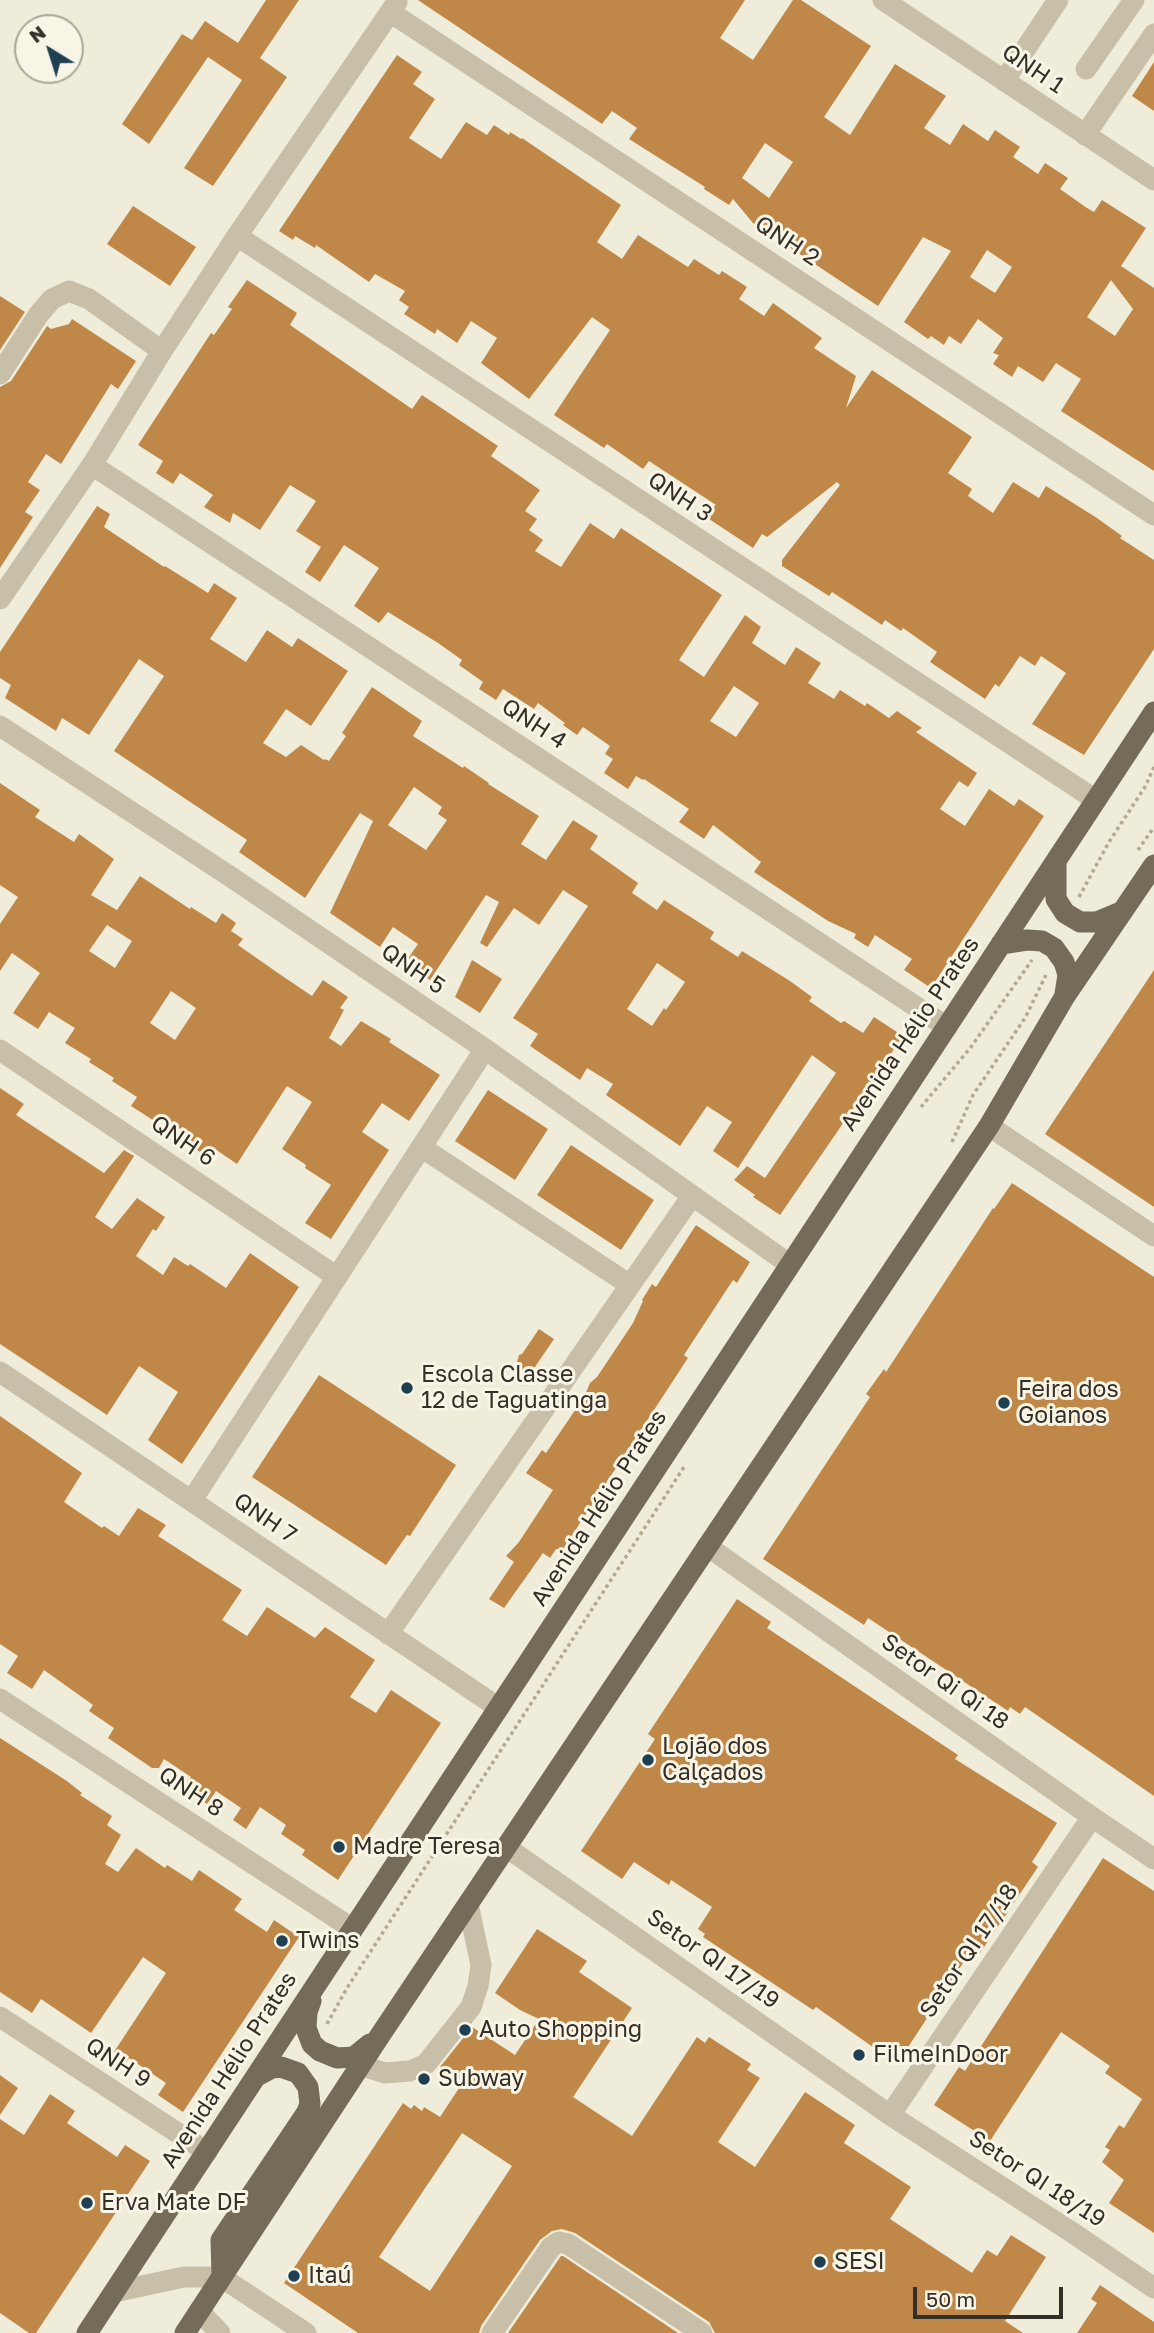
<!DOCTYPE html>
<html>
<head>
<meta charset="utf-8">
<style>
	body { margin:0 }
	#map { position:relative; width:1154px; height:2333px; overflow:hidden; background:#f0ecda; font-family:"Golos Text",sans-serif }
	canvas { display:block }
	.north { position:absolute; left:14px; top:14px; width:70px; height:70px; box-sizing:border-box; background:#f8f5e6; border:2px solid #aaa69a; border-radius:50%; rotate:322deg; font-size:19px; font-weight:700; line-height:28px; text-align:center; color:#342f27 }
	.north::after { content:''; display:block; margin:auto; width:24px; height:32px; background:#1f4053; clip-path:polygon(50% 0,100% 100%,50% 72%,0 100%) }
	.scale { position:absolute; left:913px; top:2287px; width:150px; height:32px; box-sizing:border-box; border:4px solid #342f27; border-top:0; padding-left:9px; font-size:21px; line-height:24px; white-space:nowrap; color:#342f27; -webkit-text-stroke:5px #f8f5e6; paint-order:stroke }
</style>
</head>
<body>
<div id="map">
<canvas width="1154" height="2333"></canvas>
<div class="north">N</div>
<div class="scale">50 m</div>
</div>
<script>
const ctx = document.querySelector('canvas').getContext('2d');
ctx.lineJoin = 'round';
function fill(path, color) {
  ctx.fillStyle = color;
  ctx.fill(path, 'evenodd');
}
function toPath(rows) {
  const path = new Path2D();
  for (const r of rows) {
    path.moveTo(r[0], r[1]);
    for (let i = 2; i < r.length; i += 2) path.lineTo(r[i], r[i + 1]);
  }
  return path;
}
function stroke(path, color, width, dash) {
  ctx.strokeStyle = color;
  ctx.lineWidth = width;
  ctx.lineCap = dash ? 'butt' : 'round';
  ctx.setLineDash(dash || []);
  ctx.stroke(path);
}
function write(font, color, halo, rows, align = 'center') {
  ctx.font = font + ' "Golos Text",sans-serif';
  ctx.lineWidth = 6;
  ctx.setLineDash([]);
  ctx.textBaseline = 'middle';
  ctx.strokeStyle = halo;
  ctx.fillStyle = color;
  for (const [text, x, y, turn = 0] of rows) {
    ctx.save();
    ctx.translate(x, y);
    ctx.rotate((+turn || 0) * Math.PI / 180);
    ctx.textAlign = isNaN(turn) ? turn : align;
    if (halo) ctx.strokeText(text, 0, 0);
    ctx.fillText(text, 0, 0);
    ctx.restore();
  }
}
const building = toPath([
	[266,0,299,0,260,58,287,77,213,186,184,168,242,80,208,57,149,144,122,124,182,34,192,40,205,21,238,43],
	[418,0,745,0,720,38,753,60,793,0,801,0,871,46,824,117,850,135,895,64,946,96,924,128,950,145,963,124,988,141,995,130,1020,147,1013,157,1038,174,1045,163,1068,178,1060,189,1087,208,1094,212,1102,200,1146,228,1121,266,1154,288,1154,471,1061,411,1081,379,1056,363,1043,382,1018,366,1012,377,993,364,999,355,993,353,1003,338,978,319,961,344,949,336,944,345,931,336,928,339,904,322,951,251,923,237,878,306,753,223,733,199,729,205,704,189,705,187,629,139,637,128,612,111,602,124],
	[765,143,793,162,769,198,742,178],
	[987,250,1012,267,995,293,970,277],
	[1111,280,1133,309,1115,336,1087,317],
	[397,55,422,72,413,84,435,99,409,138,441,159,466,122,487,135,494,125,509,135,510,132,521,139,522,138,621,205,597,242,622,259,638,235,688,267,694,259,719,275,722,271,747,287,739,299,764,316,773,303,822,338,814,348,856,376,846,408,872,370,972,437,948,473,972,489,968,496,993,513,1013,482,1039,498,1046,486,1097,518,1122,536,1120,538,1154,560,1154,649,1084,755,1032,724,1066,673,1041,656,1035,666,1020,656,999,687,995,684,985,699,930,662,937,652,903,628,901,631,885,620,882,625,832,592,829,596,782,566,782,560,840,485,837,482,767,537,762,534,753,548,703,515,716,505,649,461,643,469,607,444,604,448,554,415,610,330,592,317,529,399,481,363,497,338,471,321,457,343,437,329,435,334,404,314,409,307,399,300,405,291,375,274,369,282,316,245,315,248,295,236,293,240,279,231],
	[1154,62,1154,111,1132,96],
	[133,206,196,247,170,286,107,244],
	[247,280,297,313,290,325,412,409,422,395,498,446,491,456,540,490,525,511,537,519,529,530,543,540,535,551,561,567,590,523,614,539,621,528,722,595,679,660,704,677,745,615,761,627,752,643,785,665,796,647,821,663,808,683,834,699,840,690,865,706,867,703,889,718,897,711,922,728,916,732,977,773,968,787,959,781,940,809,965,826,989,789,1014,806,1019,799,1044,816,931,988,904,970,912,959,875,935,868,947,854,938,856,934,828,921,754,872,761,862,713,825,704,839,679,822,689,809,644,779,643,780,636,776,628,789,604,773,613,759,605,754,610,746,583,727,577,735,563,725,565,723,538,703,534,709,503,689,496,700,479,689,483,682,459,665,462,660,438,643,388,612,379,623,354,606,379,568,344,545,320,582,305,572,321,547,296,531,316,501,290,485,260,530,233,513,230,523,204,507,213,495,180,473,173,484,156,473,163,461,138,445,211,333,214,335,232,309,228,307],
	[734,686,759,703,736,737,710,721],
	[0,296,25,312,0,350],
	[72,319,136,361,118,389,111,384,61,464,46,454,28,482,40,490,25,512,33,517,0,568,0,387,11,381,47,326,51,329,69,324],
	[97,506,110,514,104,527,164,567,165,566,208,593,214,583,237,598,210,639,246,662,267,630,292,647,298,638,348,671,311,726,286,709,263,743,286,757,301,745,324,760,325,759,329,761,346,736,342,733,372,687,422,721,413,736,463,768,464,766,489,783,488,784,539,816,521,844,546,860,573,820,598,836,590,849,638,883,632,893,657,910,664,900,714,932,710,939,738,957,742,951,790,981,812,997,809,1001,841,1023,844,1021,863,1033,874,1017,903,1036,780,1215,753,1197,755,1195,734,1180,747,1166,765,1178,836,1073,812,1055,738,1168,713,1151,732,1122,707,1106,680,1146,606,1095,613,1084,587,1068,580,1080,530,1046,538,1034,513,1018,588,906,563,890,539,925,514,908,487,947,480,943,499,902,486,895,430,980,405,963,418,944,393,927,380,947,330,913,373,821,360,813,305,898,239,852,247,840,114,751,164,676,139,659,89,735,62,718,56,731,5,698,11,685,0,678,0,652],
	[414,787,442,807,438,814,447,820,426,850,388,825],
	[657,963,685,982,666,1010,664,1008,652,1026,627,1009],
	[0,783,40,810,35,817,74,842,79,834,114,859,91,895,117,910,140,876,190,909,191,907,216,923,222,913,236,923,231,931,243,939,238,945,278,973,312,996,323,980,348,997,340,1008,344,1010,329,1038,341,1046,361,1021,391,1039,389,1042,440,1075,409,1121,382,1103,362,1132,389,1150,331,1239,305,1223,331,1185,305,1168,306,1165,282,1149,312,1102,287,1086,237,1164,212,1147,206,1156,181,1139,186,1133,161,1115,156,1122,131,1106,137,1097,112,1081,114,1078,89,1062,91,1059,65,1043,75,1028,49,1012,38,1029,13,1013,40,973,12,953,0,971,0,924,18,897,0,885],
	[107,925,132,941,115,968,89,951],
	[171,991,196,1008,175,1040,150,1023],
	[472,960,502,979,480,1013,455,997],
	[1154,970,1154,1207,1045,1134],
	[0,1088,24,1104,16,1115,104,1173,124,1150,134,1156,95,1217,112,1229,137,1198,165,1217,156,1231,153,1229,136,1256,163,1275,174,1257,188,1266,190,1264,226,1288,250,1253,299,1287,182,1464,148,1440,178,1392,139,1366,107,1415,0,1344],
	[488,1090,548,1129,515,1180,455,1141],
	[571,1145,654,1200,621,1250,537,1195],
	[1012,1183,1154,1277,1154,1796,1025,1707,1020,1714,1010,1707,1008,1711,868,1618,864,1625,763,1559,870,1397,866,1394,884,1369,886,1372,993,1208,994,1209],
	[696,1225,750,1262,737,1283,733,1280,697,1335,684,1355,688,1358,561,1552,556,1549,550,1558,543,1553,504,1608,489,1599,514,1562,506,1556,519,1542,553,1490,526,1473,542,1450,546,1453,584,1397,590,1383,597,1377,633,1323,643,1301,642,1300,652,1284,656,1287],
	[539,1329,554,1339,522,1386,517,1362,519,1355,522,1354],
	[319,1375,456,1465,410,1536,407,1535,386,1565,252,1477],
	[0,1416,82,1473,64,1502,102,1528,104,1526,119,1536,138,1508,166,1525,158,1536,242,1590,222,1620,247,1636,267,1607,315,1638,325,1627,375,1660,350,1697,376,1713,391,1690,441,1723,338,1880,302,1855,305,1850,281,1834,286,1825,260,1807,246,1829,233,1820,241,1808,216,1791,207,1804,182,1788,191,1777,164,1759,159,1768,152,1768,108,1738,114,1728,89,1711,93,1705,44,1670,32,1689,7,1673,18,1656,0,1644],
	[737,1599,771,1622,767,1628,958,1755,955,1759,1057,1823,1032,1862,1038,1867,978,1956,971,1951,897,2064,816,2007,813,2010,703,1937,705,1934,698,1929,712,1907,671,1880,669,1885,634,1862,622,1879,581,1851,655,1739,648,1734],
	[0,1738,67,1781,82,1793,80,1795,112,1816,107,1825,121,1835,105,1864,118,1872,136,1848,165,1868,167,1865,192,1881,199,1870,242,1899,234,1910,267,1932,274,1920,299,1937,183,2112,158,2095,166,2083,129,2058,123,2067,110,2058,166,1973,143,1957,91,2033,41,1999,32,2013,0,1992],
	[1103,1858,1154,1891,1154,2233,1109,2203,1124,2180,1102,2162,1110,2150,1105,2147,1119,2125,1124,2128,1142,2099,1105,2073,1110,2066,1061,2032,990,2141,934,2105,959,2067,965,2071],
	[537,1929,587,1961,579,1972,632,2008,573,2097,632,2136,697,2037,705,2043,709,2037,751,2064,747,2070,760,2078,718,2142,755,2167,805,2092,855,2125,844,2143,911,2187,890,2219,972,2273,987,2250,997,2256,1011,2235,1046,2257,1005,2321,1023,2333,715,2333,709,2322,575,2233,562,2229,552,2231,540,2240,481,2326,479,2333,358,2333,284,2283,403,2103,411,2109,414,2105,422,2111,424,2107,440,2117,463,2082,440,2067,472,2027,515,2055,539,2019,520,2010,495,1993],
	[462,2133,512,2166,430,2291,379,2257],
	[0,2075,18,2088,0,2115],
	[50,2094,75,2111,67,2123,117,2157,125,2145,150,2161,36,2333,29,2333,0,2313,0,2119,24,2135],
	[561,2256,563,2256,678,2333,508,2333],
	[1100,2285,1154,2322,1154,2333,1077,2333,1097,2303,1091,2299]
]);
const path = toPath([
	[1138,850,1154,827],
	[1079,897,1109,842,1145,787,1154,767],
	[921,1107,971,1047,1032,960],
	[952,1142,973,1095,1025,1018,1046,975],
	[327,2024,347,1988,684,1467]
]);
const minor = toPath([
	[883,0,1154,180],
	[390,12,1154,515],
	[1086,69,1134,0],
	[1004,81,1058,0],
	[1085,135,1154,34],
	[237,236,1096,800],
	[0,374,39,314,52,299,69,291,89,299,162,351],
	[92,465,947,1027],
	[0,599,92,465,162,351,237,236,397,2],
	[0,726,231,877,485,1049,789,1264],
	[0,1050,337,1277],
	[989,1126,1154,1236],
	[421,1147,630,1285],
	[0,1372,499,1708],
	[192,1500,485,1049],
	[707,1546,1092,1817,1154,1859],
	[388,1634,692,1196],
	[0,1699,353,1929],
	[506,1847,890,2115,1070,2231,1154,2288],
	[0,2017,207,2152],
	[360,2065,385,2073,410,2071,426,2064,471,2007,478,1986,481,1965,468,1904],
	[890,2115,1092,1817],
	[114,2292,184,2277,221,2277,306,2333],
	[199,2311,220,2333],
	[492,2333,551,2247,559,2242,568,2244,702,2333]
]);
const major = toPath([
	[1056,861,1056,899,1065,913,1080,922,1097,922,1121,912],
	[1001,944,1027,940,1042,941,1054,948,1064,962,1068,975,1065,994],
	[311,2001,307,2012,306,2028,312,2044,320,2051,337,2058,354,2057,370,2044],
	[222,2276,221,2240,307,2112,310,2104,308,2087,298,2073,281,2067,272,2068,257,2076],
	[87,2333,1154,712],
	[185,2333,379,2037,989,1126,1065,996,1154,865]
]);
const markers = [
	[407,1388,7,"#1f4053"],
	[1004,1403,7,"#1f4053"],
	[648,1760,7,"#1f4053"],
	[339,1847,7,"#1f4053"],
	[282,1941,7,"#1f4053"],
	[465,2030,7,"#1f4053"],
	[859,2055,7,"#1f4053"],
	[424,2079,7,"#1f4053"],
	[87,2203,7,"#1f4053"],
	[820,2262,7,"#1f4053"],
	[294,2276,7,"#1f4053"]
];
const streetNames = [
	["QNH 1",1033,69,34],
	["QNH 2",787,241,33],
	["QNH 3",680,497,33],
	["QNH 4",534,724,33],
	["QNH 5",413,969,34],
	["Avenida Hélio Prates",910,1034,-56],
	["QNH 6",183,1141,34],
	["Avenida Hélio Prates",599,1508,-57],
	["QNH 7",265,1518,34],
	["Setor Qi Qi 18",945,1682,35],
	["QNH 8",191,1792,33],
	["Setor QI 17/18",969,1951,-56],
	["Setor QI 17/19",713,1959,35],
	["QNH 9",118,2063,33],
	["Avenida Hélio Prates",229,2070,-57],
	["Setor QI 18/19",1037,2179,33]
];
const poiNames = [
	["Escola Classe",421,1375],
	["12 de Taguatinga",421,1401],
	["Feira dos",1018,1390],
	["Goianos",1018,1416],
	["Lojão dos",662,1747],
	["Calçados",662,1773],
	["Madre Teresa",353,1847],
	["Twins",296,1941],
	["Auto Shopping",479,2030],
	["FilmeInDoor",873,2055],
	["Subway",438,2079],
	["Erva Mate DF",101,2203],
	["SESI",834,2262],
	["Itaú",308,2276]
];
fill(building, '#c08848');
stroke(path, '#b3a991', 3.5, [3.5, 3.5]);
stroke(minor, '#c7bfa7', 21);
stroke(major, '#756b59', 21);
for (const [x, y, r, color] of markers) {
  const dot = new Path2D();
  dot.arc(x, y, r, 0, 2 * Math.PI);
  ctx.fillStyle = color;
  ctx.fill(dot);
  stroke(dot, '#f8f5e6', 2.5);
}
write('23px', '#342f27', '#f8f5e6', streetNames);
write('23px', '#342f27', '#f8f5e6', poiNames, 'left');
</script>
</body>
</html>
